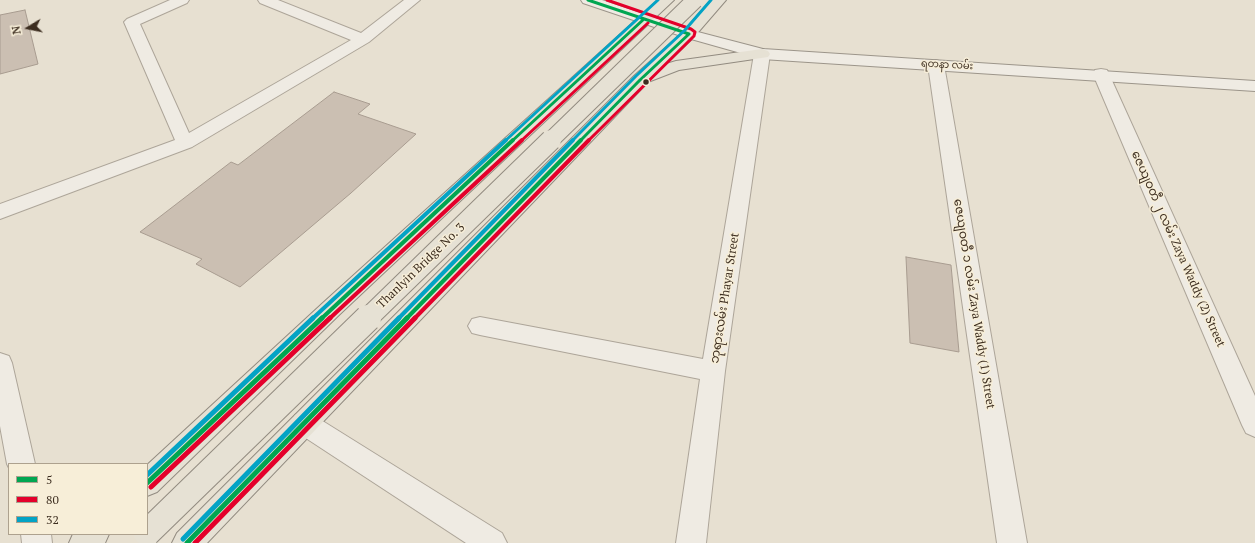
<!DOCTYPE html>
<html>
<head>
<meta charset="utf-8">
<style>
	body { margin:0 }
	#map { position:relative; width:1255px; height:543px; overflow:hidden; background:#e7e0d1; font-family:"PT Serif",serif }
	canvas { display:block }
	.legend { position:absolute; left:8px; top:463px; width:140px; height:72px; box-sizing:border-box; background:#f7eed8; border:1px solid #ada18e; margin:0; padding:5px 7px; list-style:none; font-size:12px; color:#3d2e20 }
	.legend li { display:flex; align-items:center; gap:8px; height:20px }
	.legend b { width:20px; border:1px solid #ada18e }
	.north { position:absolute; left:8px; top:8px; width:40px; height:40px; -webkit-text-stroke:3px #f7eed8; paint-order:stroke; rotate:260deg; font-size:11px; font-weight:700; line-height:16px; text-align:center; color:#3d2e20 }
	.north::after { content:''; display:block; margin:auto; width:14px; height:18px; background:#3d2e20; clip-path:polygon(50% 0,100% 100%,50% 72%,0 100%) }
</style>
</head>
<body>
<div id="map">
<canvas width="1255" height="543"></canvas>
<ul class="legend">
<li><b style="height:5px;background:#00a651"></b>5</li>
<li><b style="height:5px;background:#e4002b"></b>80</li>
<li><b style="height:5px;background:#03a3c5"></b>32</li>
</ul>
<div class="north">N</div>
</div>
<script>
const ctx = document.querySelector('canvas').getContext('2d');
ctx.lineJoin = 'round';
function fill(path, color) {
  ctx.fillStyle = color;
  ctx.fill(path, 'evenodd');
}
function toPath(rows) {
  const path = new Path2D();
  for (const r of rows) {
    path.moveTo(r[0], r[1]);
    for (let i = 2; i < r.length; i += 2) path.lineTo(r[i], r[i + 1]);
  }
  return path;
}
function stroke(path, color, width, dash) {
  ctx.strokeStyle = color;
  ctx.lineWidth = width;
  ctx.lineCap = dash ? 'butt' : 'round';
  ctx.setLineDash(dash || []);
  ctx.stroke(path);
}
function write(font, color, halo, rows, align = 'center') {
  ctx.font = font + ' "PT Serif","Noto Sans Myanmar",serif';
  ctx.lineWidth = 3;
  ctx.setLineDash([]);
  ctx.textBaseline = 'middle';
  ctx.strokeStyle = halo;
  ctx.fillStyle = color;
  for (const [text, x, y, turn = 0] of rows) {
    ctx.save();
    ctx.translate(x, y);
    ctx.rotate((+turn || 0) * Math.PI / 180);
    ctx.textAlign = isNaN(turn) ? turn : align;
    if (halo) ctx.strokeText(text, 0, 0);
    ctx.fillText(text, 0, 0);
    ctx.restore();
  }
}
const building = toPath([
	[25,10,38,64,0,74,0,15,25,10],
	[334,92,370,104,358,114,416,134,351,193,240,287,196,264,202,259,140,232,231,162,238,165,334,92],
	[906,257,951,265,959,352,910,343,906,257]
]);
const minor = toPath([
	[170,0,189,0,187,3,140,24,189,133,351,40,260,3,258,0,278,0,361,33,404,0,420,0,369,42,192,147,0,219,0,204,175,140,124,22,127,19,170,0],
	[762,49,768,51,770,54,725,371,706,543,676,543,700,379,480,335,472,333,468,326,472,319,480,317,703,359,754,54,756,51,762,49],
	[936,60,942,62,944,65,1027,543,997,543,928,65,930,62,936,60],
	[1101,69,1107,70,1109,74,1255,396,1255,437,1246,433,1242,425,1093,74,1095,70,1101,69],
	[0,353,9,356,12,363,35,464,9,464,9,468,7,464,0,426,0,353],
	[304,411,313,415,502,533,507,543,466,543,295,431,291,423,295,415,304,411],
	[21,534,51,534,52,543,22,543,21,534]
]);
const secondary = toPath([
	[581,0,602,0,694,31,763,49,1255,81,1255,91,762,59,684,37,583,3,581,0]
]);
const primary = toPath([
	[658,0,674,0,340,314,157,492,147,496,147,465,324,302,658,0],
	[711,0,726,0,694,37,666,64,676,61,762,49,768,51,770,54,768,57,679,70,648,82,207,543,172,543,177,533,634,76,684,31,711,0],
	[73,534,109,534,105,543,69,543,73,534]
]);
const primaryBridgeFar2 = toPath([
	[550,141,695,0]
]);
const primaryBridgeFar1 = toPath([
	[367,319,551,140]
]);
const primaryBridge = toPath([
	[147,533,368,318]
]);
const bus1Far2 = toPath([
	[512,141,644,19],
	[580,141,640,80,689,34,588,0]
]);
const bus1Far1 = toPath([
	[321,319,513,140],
	[406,319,581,140]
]);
const bus1 = toPath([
	[147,483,322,318],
	[187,543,407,318]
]);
const bus2Far2 = toPath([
	[521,141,648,23],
	[588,141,694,36,695,32,691,29,607,0]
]);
const bus2Far1 = toPath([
	[329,319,522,140],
	[414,319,589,140]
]);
const bus2 = toPath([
	[151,487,330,318],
	[195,543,415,318]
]);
const bus3Far2 = toPath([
	[505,141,658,0],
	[572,141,636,76,685,30,711,0]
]);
const bus3Far1 = toPath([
	[312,319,506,140],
	[398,319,573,140]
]);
const bus3 = toPath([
	[147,475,313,318],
	[183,539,399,318]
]);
const markers = [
	[646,82,3.5,"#3d2e20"]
];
const farStreetnames = [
	["ရတနာ လမ်း",947,65,3]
];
const streetNames = [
	["ဇေယျဝတီ ၂ လမ်း Zaya Waddy (2) Street",1178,249,66],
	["Thanlyin Bridge No. 3",421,266,-44],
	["ဘုရားလမ်း Phayar Street",725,298,-81],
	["ဇေယျဝတီ ၁ လမ်း Zaya Waddy (1) Street",974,304,81]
];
fill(building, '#cbbfb2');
stroke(building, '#a89c90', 1);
stroke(minor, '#ada599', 2);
stroke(secondary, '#9c958a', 2);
stroke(primary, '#928b80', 2);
fill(minor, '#efebe3');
fill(secondary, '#efebe3');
fill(primary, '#e6e1d4');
stroke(primaryBridgeFar2, '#928b80', 18, []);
stroke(primaryBridgeFar1, '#928b80', 22, []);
stroke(primaryBridge, '#928b80', 28, []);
stroke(primaryBridgeFar2, '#e6e1d4', 16);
stroke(primaryBridgeFar1, '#e6e1d4', 20);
stroke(primaryBridge, '#e6e1d4', 26);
stroke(bus1Far2, '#00a651', 3);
stroke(bus1Far1, '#00a651', 4);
stroke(bus1, '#00a651', 5);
stroke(bus2Far2, '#e4002b', 3);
stroke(bus2Far1, '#e4002b', 4);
stroke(bus2, '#e4002b', 5);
stroke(bus3Far2, '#03a3c5', 3);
stroke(bus3Far1, '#03a3c5', 4);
stroke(bus3, '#03a3c5', 5);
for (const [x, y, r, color] of markers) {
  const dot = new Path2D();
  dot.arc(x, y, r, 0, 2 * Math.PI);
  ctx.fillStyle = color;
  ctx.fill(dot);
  stroke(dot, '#f7eed8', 1.5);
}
write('10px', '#3d2e20', '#f7eed8', farStreetnames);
write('12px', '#3d2e20', '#f7eed8', streetNames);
</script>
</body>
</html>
